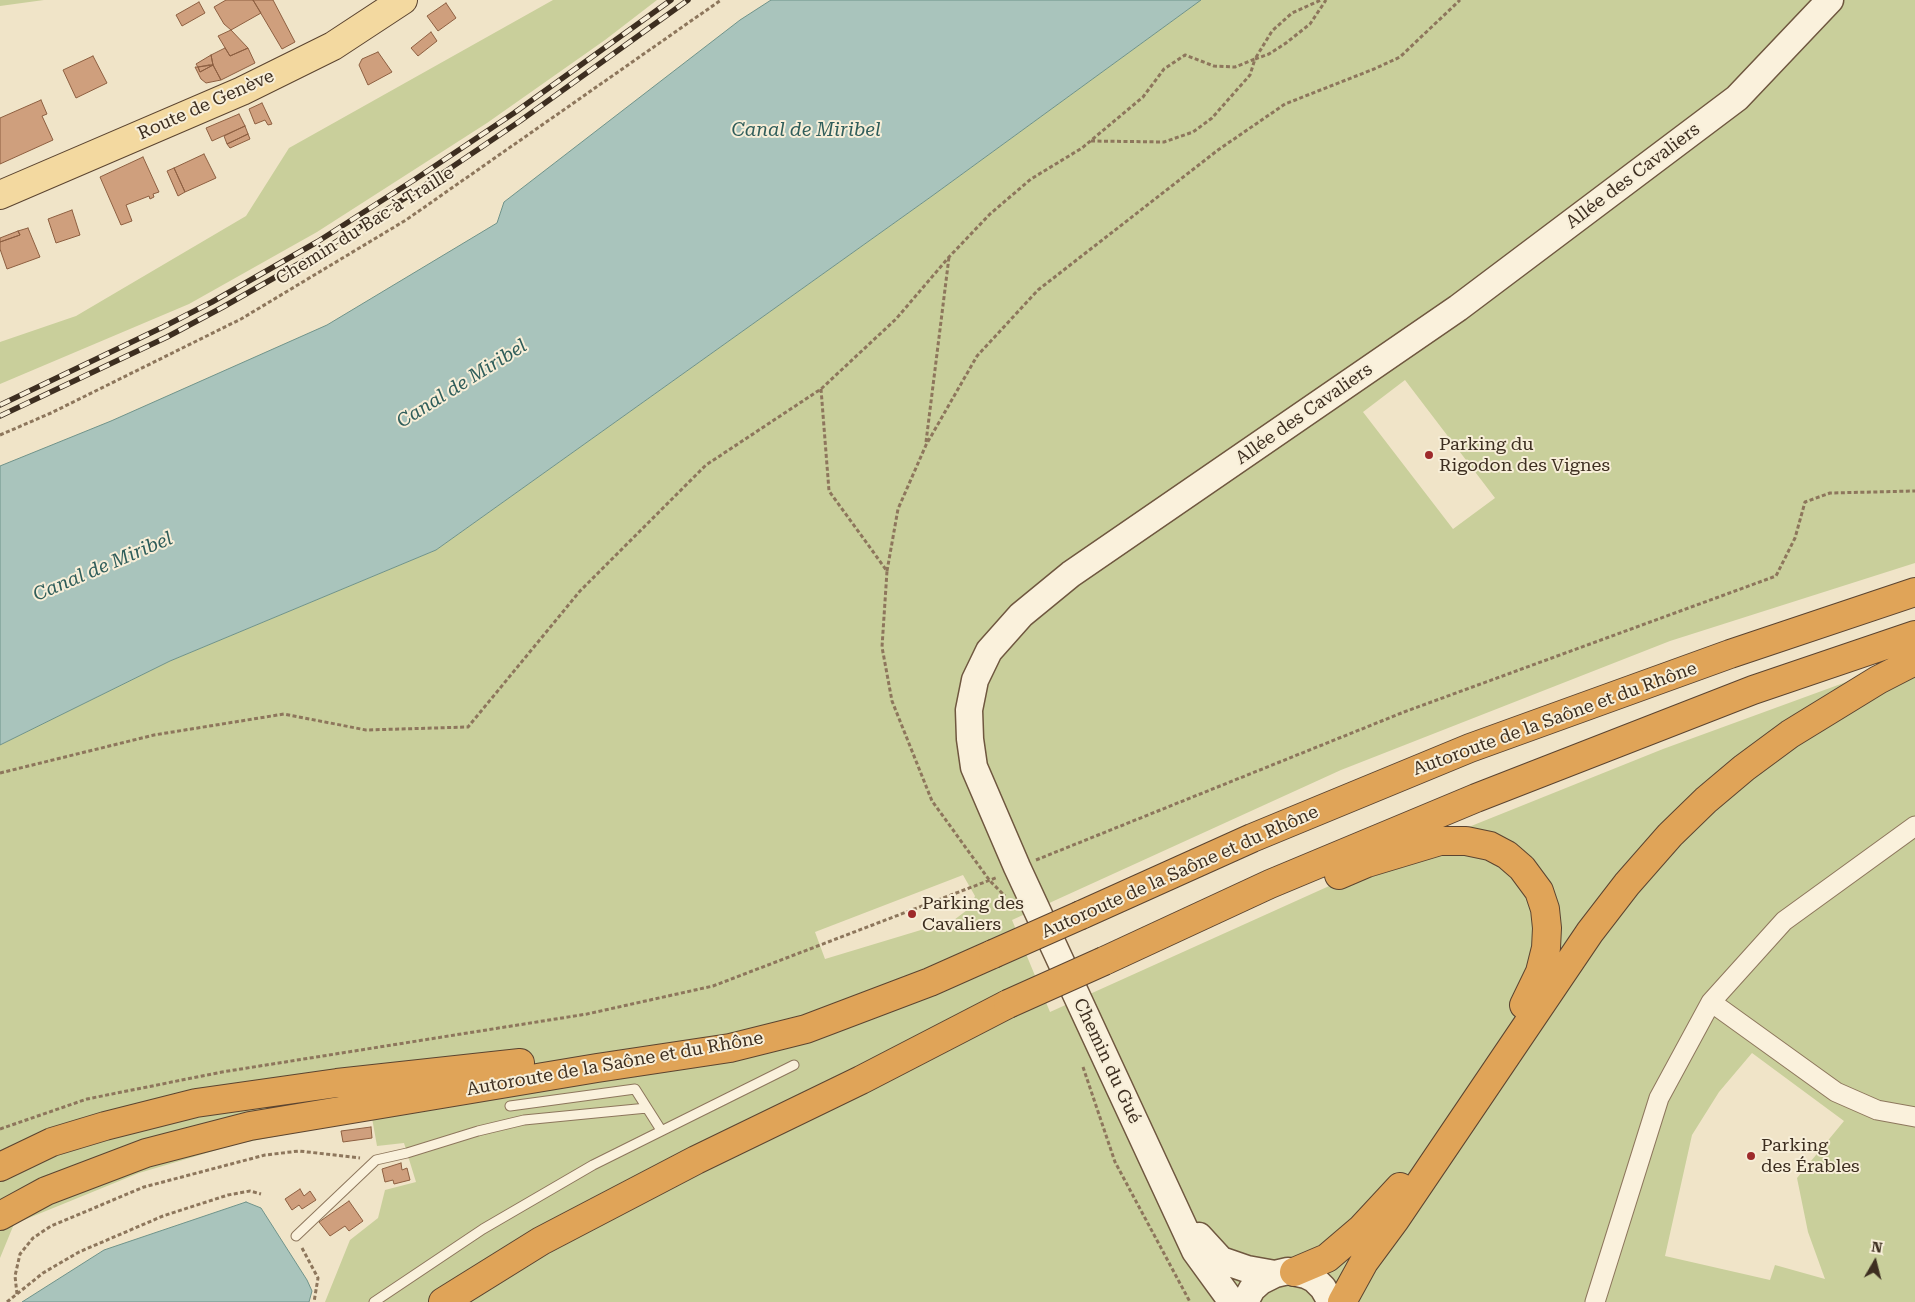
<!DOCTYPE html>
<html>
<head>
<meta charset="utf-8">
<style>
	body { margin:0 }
	#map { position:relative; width:1915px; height:1302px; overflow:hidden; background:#f0e4c8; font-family:"Roboto Serif",serif }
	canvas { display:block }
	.north { position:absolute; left:1850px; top:1237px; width:50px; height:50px; -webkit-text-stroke:4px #f7eed8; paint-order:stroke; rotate:8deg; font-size:14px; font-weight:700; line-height:20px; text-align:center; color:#3d2e20 }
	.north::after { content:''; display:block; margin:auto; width:18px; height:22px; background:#3d2e20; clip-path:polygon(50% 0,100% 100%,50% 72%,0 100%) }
</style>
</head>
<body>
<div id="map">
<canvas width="1915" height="1302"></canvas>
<div class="north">N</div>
</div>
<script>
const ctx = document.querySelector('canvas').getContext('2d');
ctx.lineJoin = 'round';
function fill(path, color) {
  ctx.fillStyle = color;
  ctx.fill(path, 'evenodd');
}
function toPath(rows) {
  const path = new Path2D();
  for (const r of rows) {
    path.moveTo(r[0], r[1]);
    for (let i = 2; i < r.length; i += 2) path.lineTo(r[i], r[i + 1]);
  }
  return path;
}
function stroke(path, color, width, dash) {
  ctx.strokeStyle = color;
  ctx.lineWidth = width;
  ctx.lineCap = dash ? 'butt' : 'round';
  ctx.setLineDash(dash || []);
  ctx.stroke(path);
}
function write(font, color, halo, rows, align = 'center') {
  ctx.font = font + ' "Roboto Serif",serif';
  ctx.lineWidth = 4;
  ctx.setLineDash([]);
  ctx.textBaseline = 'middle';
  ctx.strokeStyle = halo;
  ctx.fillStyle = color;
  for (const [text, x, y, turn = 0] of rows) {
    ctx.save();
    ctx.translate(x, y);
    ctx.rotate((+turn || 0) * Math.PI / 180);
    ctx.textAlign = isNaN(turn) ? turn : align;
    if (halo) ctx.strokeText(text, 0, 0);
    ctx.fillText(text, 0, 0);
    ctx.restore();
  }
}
const green = toPath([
	[0,0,44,0,0,6],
	[553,0,657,0,605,40,487,123,317,232,189,304,0,384,0,342,76,316,246,216,289,148],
	[1201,0,1915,0,1915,563,1670,641,1341,770,1012,920,1050,1012,1389,859,1663,749,1849,681,1915,660,1915,1302,325,1302,350,1240,378,1218,385,1190,416,1182,404,1143,377,1146,372,1118,237,1144,139,1173,14,1224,0,1258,0,745,170,661,436,550,932,196],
	[1405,380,1495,498,1453,529,1363,412],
	[963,875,975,896,971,907,954,920,825,959,815,932],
	[1752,1053,1844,1121,1797,1178,1808,1232,1825,1279,1775,1265,1770,1280,1665,1256,1692,1135,1719,1092]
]);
const water = toPath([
	[771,0,1201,0,932,196,436,550,170,661,0,745,0,466,111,421,327,325,497,223,504,202,740,20,771,0],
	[246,1202,261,1208,307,1280,312,1291,309,1302,22,1302,104,1250,246,1202]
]);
const building = toPath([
	[226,0,253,0,261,13,231,30,224,24,214,7,226,0],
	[253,0,273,0,295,42,282,49,253,0],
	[199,2,205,13,182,26,176,15,199,2],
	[446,3,456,18,438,31,427,16,446,3],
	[231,30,248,48,230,56,218,36,231,30],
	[431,32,437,41,418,56,411,48,431,32],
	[225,48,230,56,248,48,255,63,221,80,213,65,211,55,225,48],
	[378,52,392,72,368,85,359,65,362,59,378,52],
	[211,55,213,65,198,67,196,64,211,55],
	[93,56,107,83,76,98,63,70,93,56],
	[209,65,213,65,200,72,198,67,209,65],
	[213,65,221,80,206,83,201,79,195,67,198,67,200,72,213,65],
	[41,100,47,114,42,116,53,140,0,164,0,118,41,100],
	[262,103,272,124,268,125,265,120,255,124,249,109,262,103],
	[239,114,245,126,212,141,206,128,239,114],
	[245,126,248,134,227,144,224,136,245,126],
	[248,134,250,139,230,148,227,144,248,134],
	[204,154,216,178,185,192,174,168,204,154],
	[143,157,159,192,153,194,154,197,150,199,149,196,126,205,132,221,121,225,100,177,143,157],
	[174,168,185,192,178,196,167,171,174,168],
	[72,210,80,235,56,243,48,219,72,210],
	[28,228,40,257,7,269,0,249,0,242,20,235,18,231,28,228],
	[18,231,20,235,0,242,0,238,18,231],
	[371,1127,372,1138,343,1142,341,1131,371,1127],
	[401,1163,402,1170,407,1168,410,1180,394,1184,393,1180,385,1182,382,1169,401,1163],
	[300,1189,304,1196,310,1191,316,1200,302,1209,299,1205,292,1210,285,1199,300,1189],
	[349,1201,363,1221,349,1231,345,1226,330,1236,319,1222,349,1201]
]);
const path = toPath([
	[1091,141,1164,142,1193,132,1212,118,1250,75,1255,59,1269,54,1286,43,1310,24,1326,0],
	[821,389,829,491,887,571,882,647,892,701,932,801,990,881,1005,896],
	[0,435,51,413,241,319,406,220,721,0],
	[926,442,949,257],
	[887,571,898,509,926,445,977,356,1038,290,1218,150,1285,104,1374,69,1400,57,1460,0],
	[0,773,154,735,284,714,366,730,468,727,580,591,706,465,821,389,896,319,949,257,990,214,1031,179,1082,148,1143,97,1164,69,1185,55,1214,66,1235,67,1255,59,1272,31,1292,13,1321,0],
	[1036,860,1404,712,1776,576,1795,538,1805,502,1830,493,1915,491],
	[1083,1067,1115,1162,1190,1302],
	[0,1129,87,1099,222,1072,587,1014,713,986,998,877],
	[302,1248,318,1278,314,1302],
	[17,1294,15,1276,20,1254,33,1238,51,1226,144,1187,265,1155,299,1151,360,1158],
	[7,1302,43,1273,79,1252,163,1216,228,1195,250,1191,261,1194]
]);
const lane = toPath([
	[510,1106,635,1089,661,1130],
	[296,1236,376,1160,407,1153,478,1131,524,1120,647,1108],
	[374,1302,483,1229,593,1165,794,1065]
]);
const street = toPath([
	[1711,1002,1836,1092,1877,1110,1915,1117],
	[1595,1302,1659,1098,1711,1002,1784,921,1915,826]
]);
const secondary = toPath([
	[1199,1236,1221,1260,1247,1269,1275,1274],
	[1232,1302,1195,1251,1017,867,974,767,970,739,969,710,975,680,989,651,1021,615,1071,574,1458,308,1737,98,1830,0],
	[1245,1302,1252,1289,1261,1281,1275,1274,1288,1271,1306,1275,1314,1279,1323,1288,1331,1302]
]);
const primary = toPath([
	[0,195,242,91,333,46,403,0]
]);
const highway = toPath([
	[1339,875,1367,863,1440,841,1466,841,1490,846,1507,855,1522,868,1539,891,1545,909,1547,928,1546,948,1540,972,1524,1005],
	[1081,915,1252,838,1470,748,1730,654,1915,592],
	[1104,961,1270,884,1476,798,1753,690,1915,635],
	[0,1167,52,1142,105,1126,196,1103,337,1083,520,1063],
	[0,1216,46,1191,146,1153,250,1126,597,1068,730,1048,806,1029,930,982,993,954],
	[1294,1272,1327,1258,1361,1229,1400,1187],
	[443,1302,541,1241,696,1160,861,1080,1008,1004],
	[1342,1302,1364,1262,1395,1220,1590,932,1627,884,1670,835,1706,800,1744,768,1790,734,1878,680,1915,661]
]);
const rail = toPath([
	[0,405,163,327,212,302,317,242,414,180,514,113,671,0],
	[0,416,167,337,223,307,323,250,421,188,520,121,688,0]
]);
const highwayBridge = toPath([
	[993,954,1081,915],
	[1008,1004,1104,961]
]);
const markers = [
	[1429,455,5,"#9e2a2b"],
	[912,914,5,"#9e2a2b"],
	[1751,1156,5,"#9e2a2b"]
];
const streetNames = [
	["Route de Genève",206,105,-24],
	["Allée des Cavaliers",1633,176,-37],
	["Chemin du Bac à Traille",365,226,-32],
	["Allée des Cavaliers",1304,414,-35],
	["Autoroute de la Saône et du Rhône",1555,719,-20],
	["Autoroute de la Saône et du Rhône",1180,872,-24],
	["Chemin du Gué",1107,1061,65],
	["Autoroute de la Saône et du Rhône",615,1064,-10]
];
const poiNames = [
	["Parking du",1439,445],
	["Rigodon des Vignes",1439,466],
	["Parking des",922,904],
	["Cavaliers",922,925],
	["Parking",1761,1146],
	["des Érables",1761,1167]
];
const waterNames = [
	["Canal de Miribel",806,130],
	["Canal de Miribel",462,384,-32],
	["Canal de Miribel",103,567,-23]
];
fill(green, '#c9cf9b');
fill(water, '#a9c4bc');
stroke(water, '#6f938a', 1);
fill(building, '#cf9f7d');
stroke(building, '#8d5f41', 1);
stroke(lane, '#8d765c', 11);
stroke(street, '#8d765c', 21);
stroke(secondary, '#6f573f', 29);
stroke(primary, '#5b4430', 30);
stroke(highway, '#5b4430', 30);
stroke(path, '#8d765c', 3, [4, 2.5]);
stroke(lane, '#faf1dc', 9);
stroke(street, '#faf1dc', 19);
stroke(secondary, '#faf1dc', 26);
stroke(primary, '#f3d9a0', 28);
stroke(highway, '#e0a458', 28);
stroke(rail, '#3d2e20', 5.5);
stroke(rail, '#f7eed8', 4, [11]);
stroke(highwayBridge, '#5b4430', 30, []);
stroke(highwayBridge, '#e0a458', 28);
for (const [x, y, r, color] of markers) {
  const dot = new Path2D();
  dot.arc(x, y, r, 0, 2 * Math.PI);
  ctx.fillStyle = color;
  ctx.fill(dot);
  stroke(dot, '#f7eed8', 2);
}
write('18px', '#3d2e20', '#f7eed8', streetNames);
write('18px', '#3d2e20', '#f7eed8', poiNames, 'left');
write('italic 19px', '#2f5d5a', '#f7eed8', waterNames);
</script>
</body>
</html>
